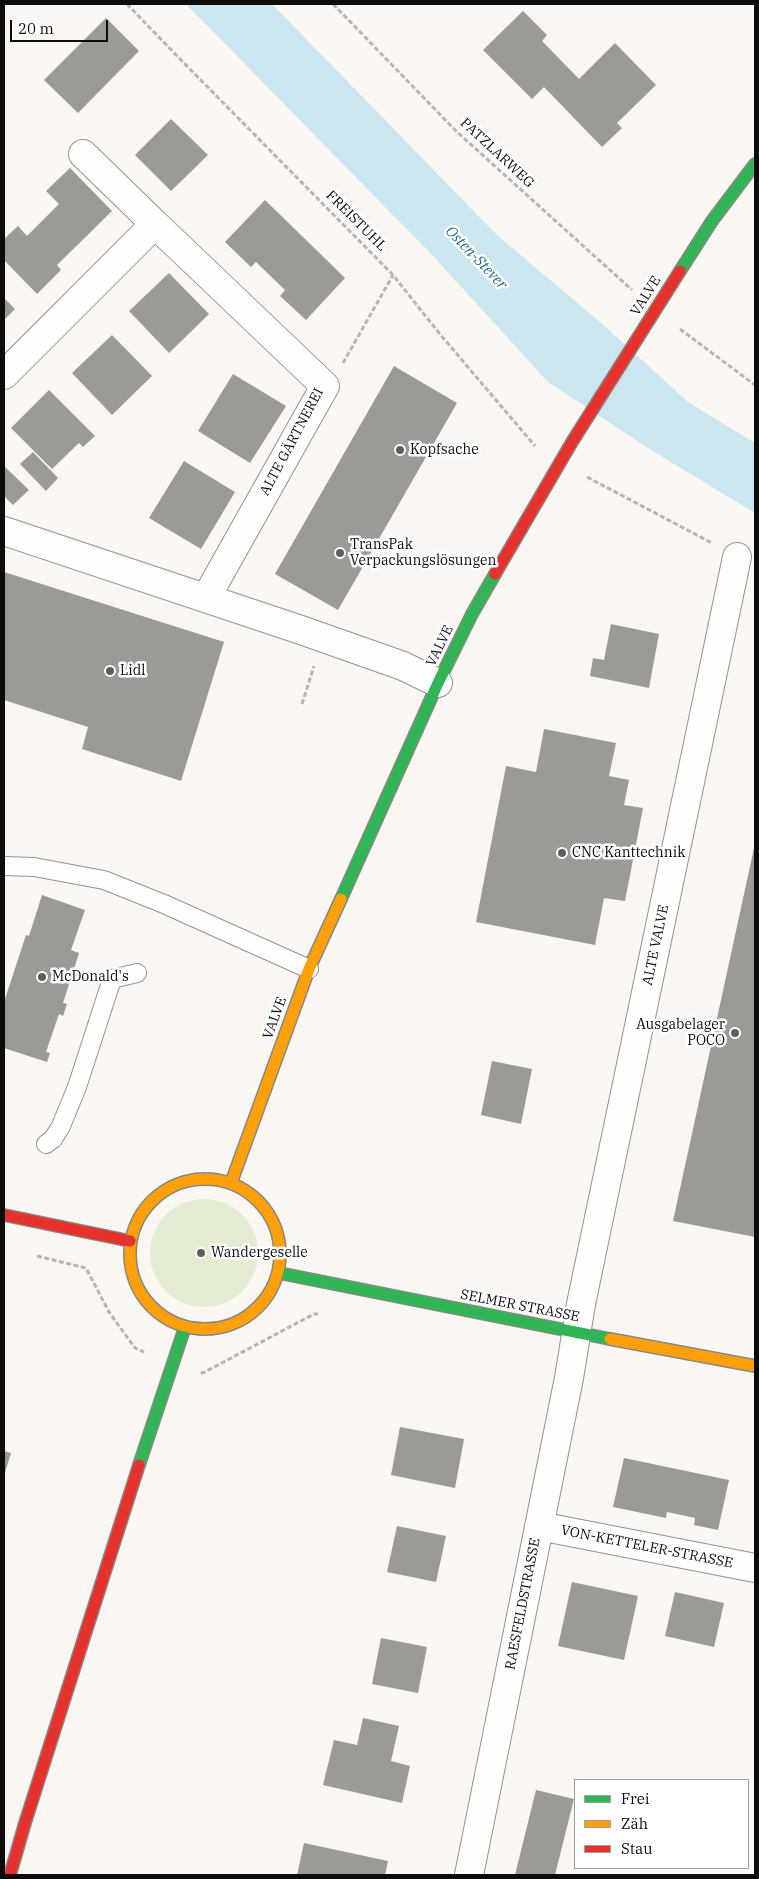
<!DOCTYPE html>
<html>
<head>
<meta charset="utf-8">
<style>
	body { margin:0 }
	#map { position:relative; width:759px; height:1879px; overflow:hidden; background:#faf7f2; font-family:"IBM Plex Serif",serif }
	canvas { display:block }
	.frame { position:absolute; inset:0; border:5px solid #0c0c0c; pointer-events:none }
	.legend { position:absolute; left:574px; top:1779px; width:175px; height:90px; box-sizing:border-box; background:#fff; border:1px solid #9e9e9e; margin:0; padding:6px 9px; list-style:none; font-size:15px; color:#0c0c0c }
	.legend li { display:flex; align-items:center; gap:10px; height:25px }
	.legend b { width:25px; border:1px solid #9e9e9e }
	.scale { position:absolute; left:10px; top:20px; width:98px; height:22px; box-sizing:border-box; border:2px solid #0c0c0c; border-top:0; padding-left:6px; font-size:15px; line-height:18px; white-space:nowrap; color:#0c0c0c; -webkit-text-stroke:4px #fff; paint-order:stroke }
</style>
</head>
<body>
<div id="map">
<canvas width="759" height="1879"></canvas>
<div class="frame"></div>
<ul class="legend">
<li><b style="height:6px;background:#30b455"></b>Frei</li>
<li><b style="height:6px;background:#ff9f0a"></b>Zäh</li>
<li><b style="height:6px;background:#e5322d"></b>Stau</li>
</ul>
<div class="scale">20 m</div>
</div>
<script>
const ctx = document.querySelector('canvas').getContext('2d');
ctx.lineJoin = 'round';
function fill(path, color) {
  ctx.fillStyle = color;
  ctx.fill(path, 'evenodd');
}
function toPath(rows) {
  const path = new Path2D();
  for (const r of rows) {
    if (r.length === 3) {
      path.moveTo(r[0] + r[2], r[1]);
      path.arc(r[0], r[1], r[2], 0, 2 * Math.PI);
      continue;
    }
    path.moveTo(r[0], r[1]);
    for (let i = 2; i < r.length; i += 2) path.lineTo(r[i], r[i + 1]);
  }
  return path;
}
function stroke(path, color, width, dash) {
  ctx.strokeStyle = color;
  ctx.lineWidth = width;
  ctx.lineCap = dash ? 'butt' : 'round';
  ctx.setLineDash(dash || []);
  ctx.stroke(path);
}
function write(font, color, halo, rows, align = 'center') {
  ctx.font = font + ' "IBM Plex Serif",serif';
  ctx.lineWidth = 5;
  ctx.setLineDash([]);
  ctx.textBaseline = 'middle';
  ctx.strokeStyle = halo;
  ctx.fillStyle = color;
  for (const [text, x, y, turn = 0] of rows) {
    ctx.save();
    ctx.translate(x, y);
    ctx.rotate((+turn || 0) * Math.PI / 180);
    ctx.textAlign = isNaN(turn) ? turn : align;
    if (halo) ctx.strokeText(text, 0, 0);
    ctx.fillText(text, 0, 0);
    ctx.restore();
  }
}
const green = toPath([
	[204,1253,54]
]);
const water = toPath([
	[186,4,272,4,499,237,600,322,688,402,755,443,755,513,651,450,548,382,434,257]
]);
const building = toPath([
	[523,11,547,35,542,41,579,79,615,43,656,85,617,123,622,128,602,147,544,87,532,99,483,50],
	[106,18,139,51,78,113,44,80],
	[171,119,208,155,171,191,135,155],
	[70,168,112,211,57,265,61,270,37,294,4,260,4,239,18,226,27,236,59,204,46,191],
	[265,200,345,278,306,320,280,296,285,290,256,262,251,267,225,242],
	[169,273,209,314,169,353,129,311],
	[4,298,15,309,4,320],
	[112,335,152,376,112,415,72,373],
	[394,366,457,403,338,610,275,574],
	[233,374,286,406,250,463,198,431],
	[49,390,95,436,83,447,79,443,52,469,11,428],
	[33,452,58,478,46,491,20,464],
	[184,461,235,492,201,549,149,518],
	[4,466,29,490,13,505,4,496],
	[4,572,224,642,181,781,82,749,88,727,4,700],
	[611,624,659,634,649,688,590,676,593,658,604,660],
	[544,729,616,743,609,776,629,780,624,805,643,808,625,901,604,898,595,945,476,922,506,766,536,772],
	[754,848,755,848,755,1237,673,1221],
	[42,895,85,910,71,950,79,953,63,1003,67,1004,63,1016,59,1014,46,1052,50,1053,47,1062,4,1048,4,1002,26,935,29,936],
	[492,1061,532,1069,521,1124,481,1115],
	[400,1427,464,1439,455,1488,391,1475],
	[4,1451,11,1453,4,1476],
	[624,1458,729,1480,718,1530,694,1525,695,1518,667,1512,666,1518,613,1507],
	[397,1526,446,1536,436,1582,387,1572],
	[572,1582,638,1596,624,1660,558,1646],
	[675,1592,724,1603,714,1647,665,1636],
	[381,1638,427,1647,418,1693,372,1684],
	[363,1718,399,1726,391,1761,410,1766,402,1803,323,1785,334,1740,357,1745],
	[536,1790,574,1799,555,1875,515,1875],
	[304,1843,388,1861,385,1875,297,1875]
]);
const path = toPath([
	[127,4,179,58,393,275,439,333,535,446],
	[333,4,456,131,632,290],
	[680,329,755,385],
	[343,363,393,275],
	[587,477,712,543],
	[302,704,314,666],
	[37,1256,86,1268,109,1312,135,1348,144,1352],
	[201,1372,203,1373,314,1314,318,1314]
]);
const lane = toPath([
	[4,866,34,867,104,880,164,904,309,969],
	[46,1144,53,1139,61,1126,77,1087,112,979,137,973]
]);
const street = toPath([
	[83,154,155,224],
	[4,375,155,224,325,386,206,598],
	[4,531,301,630,403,666,438,683],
	[539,1526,755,1568],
	[469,1875,569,1378,581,1304,737,557]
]);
const fast = toPath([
	[680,271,712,221,755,164],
	[341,899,438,683,472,614,495,574],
	[279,1273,610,1339],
	[139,1465,185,1327]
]);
const slow = toPath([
	[205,1254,75],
	[231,1183,309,969,341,899],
	[610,1339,755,1366]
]);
const jam = toPath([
	[495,574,572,442,680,271],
	[4,1215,130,1241],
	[10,1875,25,1823,139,1465]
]);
const markers = [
	[400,450,5,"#5f5e5c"],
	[340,553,5,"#5f5e5c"],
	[110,671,5,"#5f5e5c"],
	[562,853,5,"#5f5e5c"],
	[42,977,5,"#5f5e5c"],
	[735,1033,5,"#5f5e5c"],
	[201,1253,5,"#5f5e5c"]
];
const streetNames = [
	["PATZLARWEG",497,153,43],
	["FREISTUHL",356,221,45],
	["VALVE",646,296,-58],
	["ALTE GÄRTNEREI",292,442,-62],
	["VALVE",440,646,-64],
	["ALTE VALVE",656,945,-78],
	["VALVE",275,1018,-70],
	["SELMER STRASSE",520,1306,11],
	["VON-KETTELER-STRASSE",647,1547,11],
	["RAESFELDSTRASSE",523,1604,-79]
];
const poiNames = [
	["Kopfsache",410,450],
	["TransPak",350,545],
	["Verpackungslösungen",350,561],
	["Lidl",120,671],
	["CNC Kanttechnik",572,853],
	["McDonald's",52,977],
	["Ausgabelager",725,1025,"right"],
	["POCO",725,1041,"right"],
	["Wandergeselle",211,1253]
];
const waterNames = [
	["Osten-Stever",476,258,46]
];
fill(green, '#e5ecd4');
fill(water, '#cce6ef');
fill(building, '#9c9a97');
stroke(lane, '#939290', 20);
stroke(street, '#939290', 30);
stroke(fast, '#8a8886', 14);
stroke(slow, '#8a8886', 14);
stroke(jam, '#8a8886', 14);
stroke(path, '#b7b6b6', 3, [5, 2.5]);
stroke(lane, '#fefefd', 18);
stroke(street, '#fefefd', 28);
stroke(fast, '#30b455', 11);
stroke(slow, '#ff9f0a', 11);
stroke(jam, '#e5322d', 11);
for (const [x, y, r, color] of markers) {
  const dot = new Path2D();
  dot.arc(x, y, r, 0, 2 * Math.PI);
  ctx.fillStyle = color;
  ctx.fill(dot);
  stroke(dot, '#fff', 2);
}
write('14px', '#0c0c0c', '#fff', streetNames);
write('14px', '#0c0c0c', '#fff', poiNames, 'left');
write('italic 15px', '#266b8e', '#fff', waterNames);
</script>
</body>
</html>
